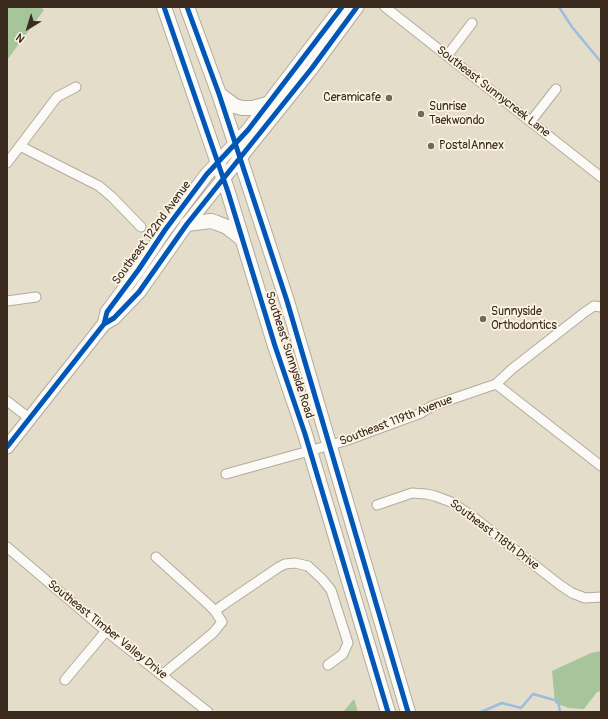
<!DOCTYPE html>
<html>
<head>
<meta charset="utf-8">
<style>
	body { margin:0 }
	#map { position:relative; width:608px; height:719px; overflow:hidden; background:#e4ddca; font-family:Pangolin,sans-serif }
	canvas { display:block }
	.frame { position:absolute; inset:0; border:8px solid #3b2a1e; pointer-events:none }
	.north { position:absolute; left:8px; top:8px; width:40px; height:40px; -webkit-text-stroke:3px #fcf5e5; paint-order:stroke; rotate:218deg; font-size:11px; font-weight:700; line-height:16px; text-align:center; color:#3b2a1e }
	.north::after { content:''; display:block; margin:auto; width:14px; height:18px; background:#3b2a1e; clip-path:polygon(50% 0,100% 100%,50% 72%,0 100%) }
</style>
</head>
<body>
<div id="map">
<canvas width="608" height="719"></canvas>
<div class="frame"></div>
<div class="north">N</div>
</div>
<script>
const ctx = document.querySelector('canvas').getContext('2d');
ctx.lineJoin = 'round';
function fill(path, color) {
  ctx.fillStyle = color;
  ctx.fill(path, 'evenodd');
}
function toPath(rows) {
  const path = new Path2D();
  for (const r of rows) {
    path.moveTo(r[0], r[1]);
    for (let i = 2; i < r.length; i += 2) path.lineTo(r[i], r[i + 1]);
  }
  return path;
}
function stroke(path, color, width, dash) {
  ctx.strokeStyle = color;
  ctx.lineWidth = width;
  ctx.lineCap = dash ? 'butt' : 'round';
  ctx.setLineDash(dash || []);
  ctx.stroke(path);
}
function write(font, color, halo, rows, align = 'center') {
  ctx.font = font + ' Pangolin,sans-serif';
  ctx.lineWidth = 3.5;
  ctx.setLineDash([]);
  ctx.textBaseline = 'middle';
  ctx.strokeStyle = halo;
  ctx.fillStyle = color;
  for (const [text, x, y, turn = 0] of rows) {
    ctx.save();
    ctx.translate(x, y);
    ctx.rotate((+turn || 0) * Math.PI / 180);
    ctx.textAlign = isNaN(turn) ? turn : align;
    if (halo) ctx.strokeText(text, 0, 0);
    ctx.fillText(text, 0, 0);
    ctx.restore();
  }
}
const forest = toPath([
	[7,7,40,7,44,10,7,60],
	[601,651,601,691,597,692,584,709,569,708,555,703,552,671,591,653],
	[354,699,358,712,343,712]
]);
const stream = toPath([
	[559,7,572,27,601,62],
	[481,712,502,703,521,708,533,694,558,701,560,712]
]);
const minor = toPath([
	[385,7,601,177],
	[447,56,472,23],
	[531,121,556,89],
	[20,146,99,186,112,197,141,227],
	[7,163,57,97,76,87],
	[7,301,36,297],
	[496,384,601,466],
	[7,401,29,418],
	[226,474,345,441,421,413,432,406,496,384,512,369,585,312,594,306,601,307],
	[377,505,412,493,426,494,435,496,451,502,472,516,560,585,572,593,585,598,601,597],
	[7,547,106,631,208,712],
	[156,557,209,605,215,611,222,622,213,633,162,675],
	[215,611,223,605,279,567,285,564,295,563,308,566,322,579,331,590,348,643,343,654,328,665],
	[65,680,106,631]
]);
const secondary = toPath([
	[104,324,107,312,139,269,165,230,207,174,248,130,342,7],
	[7,447,104,324,114,318,139,292,187,224,312,68,357,7]
]);
const primary = toPath([
	[164,7,228,192,275,346,305,434,388,712],
	[187,7,219,94,287,301,408,712],
	[219,94,235,106,242,108,253,108,267,104],
	[187,224,211,221,217,223,227,227,241,238]
]);
const cycleway = toPath([
	[164,7,228,192,275,346,305,434,388,712],
	[187,7,219,94,287,301,408,712],
	[104,324,107,312,139,269,165,230,207,174,248,130,342,7],
	[7,447,104,324,114,318,139,292,187,224,312,68,357,7]
]);
const markers = [
	[389,98,4,"#76695a"],
	[421,114,4,"#76695a"],
	[431,146,4,"#76695a"],
	[483,319,4,"#76695a"]
];
const streetNames = [
	["Southeast Sunnycreek Lane",493,92,38],
	["Southeast 122nd Avenue",152,233,-54],
	["Southeast Sunnyside Road",289,355,72],
	["Southeast 119th Avenue",396,421,-21],
	["Southeast 118th Drive",494,535,37],
	["Southeast Timber Valley Drive",107,630,39]
];
const poiNames = [
	["Ceramicafe",381,98,"right"],
	["Sunrise",429,107],
	["Taekwondo",429,121],
	["PostalAnnex",439,146],
	["Sunnyside",491,312],
	["Orthodontics",491,326]
];
fill(forest, '#a6c59a');
stroke(stream, '#9dbce0', 2.5);
stroke(minor, '#b1ac9f', 11);
stroke(secondary, '#b1ac9f', 15);
stroke(primary, '#b1ac9f', 16);
stroke(minor, '#fbfaf7', 9);
stroke(secondary, '#fbfaf7', 13);
stroke(primary, '#fbfaf7', 14);
stroke(cycleway, '#0057b8', 5);
for (const [x, y, r, color] of markers) {
  const dot = new Path2D();
  dot.arc(x, y, r, 0, 2 * Math.PI);
  ctx.fillStyle = color;
  ctx.fill(dot);
  stroke(dot, '#fcf5e5', 1.5);
}
write('12px', '#3b2a1e', '#fcf5e5', streetNames);
write('12px', '#3b2a1e', '#fcf5e5', poiNames, 'left');
</script>
</body>
</html>
